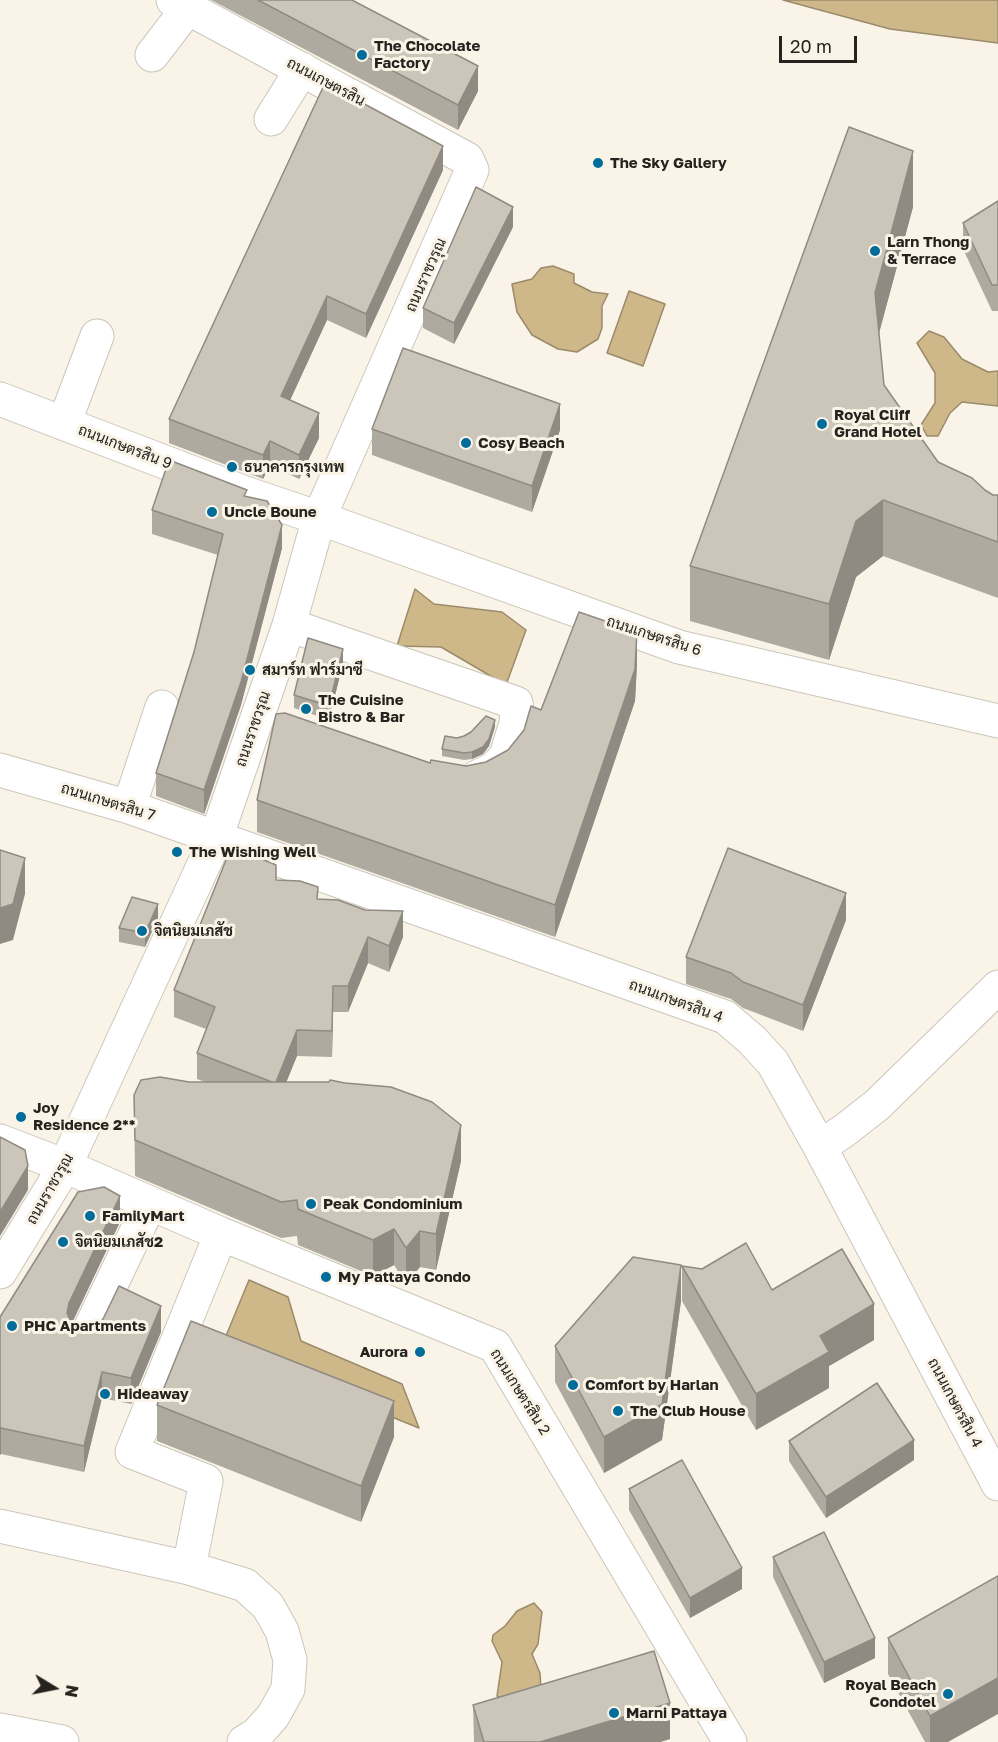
<!DOCTYPE html>
<html>
<head>
<meta charset="utf-8">
<style>
	body { margin:0 }
	#map { position:relative; width:998px; height:1742px; overflow:hidden; background:#faf4e8; font-family:"Golos Text",sans-serif }
	canvas { display:block }
	.north { position:absolute; left:24px; top:1658px; width:60px; height:60px; -webkit-text-stroke:4px #faf4e8; paint-order:stroke; rotate:100deg; font-size:16px; font-weight:700; line-height:24px; text-align:center; color:#25231e }
	.north::after { content:''; display:block; margin:auto; width:21px; height:27px; background:#25231e; clip-path:polygon(50% 0,100% 100%,50% 72%,0 100%) }
	.scale { position:absolute; left:779px; top:36px; width:78px; height:27px; box-sizing:border-box; border:3px solid #25231e; border-top:0; padding-left:8px; font-size:18px; line-height:21px; white-space:nowrap; color:#25231e; -webkit-text-stroke:4px #faf4e8; paint-order:stroke }
</style>
</head>
<body>
<div id="map">
<canvas width="998" height="1742"></canvas>
<div class="north">N</div>
<div class="scale">20 m</div>
</div>
<script>
const ctx = document.querySelector('canvas').getContext('2d');
ctx.lineJoin = 'round';
function fill(path, color) {
  ctx.fillStyle = color;
  ctx.fill(path, 'evenodd');
}
function toPath(rows) {
  const path = new Path2D();
  for (const r of rows) {
    path.moveTo(r[0], r[1]);
    for (let i = 2; i < r.length; i += 2) path.lineTo(r[i], r[i + 1]);
  }
  return path;
}
function stroke(path, color, width, dash) {
  ctx.strokeStyle = color;
  ctx.lineWidth = width;
  ctx.lineCap = dash ? 'butt' : 'round';
  ctx.setLineDash(dash || []);
  ctx.stroke(path);
}
function write(font, color, halo, rows, align = 'center') {
  ctx.font = font + ' "Golos Text",Sarabun,sans-serif';
  ctx.lineWidth = 6;
  ctx.setLineDash([]);
  ctx.textBaseline = 'middle';
  ctx.strokeStyle = halo;
  ctx.fillStyle = color;
  for (const [text, x, y, turn = 0] of rows) {
    ctx.save();
    ctx.translate(x, y);
    ctx.rotate((+turn || 0) * Math.PI / 180);
    ctx.textAlign = isNaN(turn) ? turn : align;
    if (halo) ctx.strokeText(text, 0, 0);
    ctx.fillText(text, 0, 0);
    ctx.restore();
  }
}
const water = toPath([
	[783,0,998,0,998,43,890,29,783,0],
	[553,266,574,274,574,283,592,292,608,294,602,306,602,328,598,339,577,352,558,349,532,335,517,312,512,284,532,279,541,268,553,266],
	[629,291,665,304,643,366,607,353,629,291],
	[929,331,944,337,962,359,988,372,998,371,998,406,962,402,950,413,938,436,927,436,921,425,935,403,935,373,917,343,929,331],
	[415,589,434,604,502,612,526,630,506,685,441,647,397,646,415,589],
	[249,1280,288,1297,301,1341,402,1384,419,1428,221,1348,249,1280],
	[534,1603,542,1612,538,1644,532,1654,540,1673,541,1689,509,1703,497,1696,502,1662,492,1641,493,1635,505,1626,517,1611,534,1603]
]);
const minor = toPath([
	[152,55,188,8],
	[271,119,302,69],
	[0,399,248,494,319,518,679,647,998,721],
	[65,424,71,405,97,336],
	[289,625,516,703,517,711,516,723,506,756,494,769,477,777],
	[0,770,129,807,725,1017,752,1040,773,1063,820,1147,998,1484],
	[129,807,162,707],
	[0,1141,65,1166,221,1234,495,1346,730,1742],
	[820,1147,845,1130,877,1105,998,987],
	[0,1272,65,1166,216,838,289,625,319,518,472,170,467,159,173,0],
	[86,1337,150,1203],
	[0,1526,189,1568,245,1585,268,1606,282,1631,290,1660,288,1689,273,1716,257,1734,244,1742],
	[189,1568,206,1481,132,1452,221,1234],
	[0,1730,62,1742]
]);
const wall = toPath([
	[211,0,352,0,478,91,458,130],
	[443,170,366,338,327,320,290,400,319,438,299,479,270,465,263,479,169,443,169,419],
	[998,201,998,311,992,311,963,249,963,223],
	[913,207,879,333,884,385,938,462,993,495,998,495,998,598,883,556,856,577,829,660,690,621,690,566],
	[513,227,454,344,423,328,423,308],
	[372,429,560,430,532,512,372,455],
	[247,497,282,548,241,705,204,814,156,796,156,773,194,652,218,555,152,534,152,510],
	[343,663,329,720,294,708,294,695],
	[637,664,635,701,555,937,257,832,257,800,430,763,466,766,486,762,508,750,541,710],
	[495,727,489,746,483,754,472,759,464,760,442,756,442,749,457,738],
	[276,880,403,937,389,972,368,963,348,1012,333,1012,332,1057,297,1056,286,1082,461,1161,436,1270,420,1267,406,1284,394,1265,373,1276,298,1245,297,1236,281,1238,135,1176,134,1095,189,1082,205,1082,197,1079,197,1053,206,1029,174,1017,174,990],
	[158,918,145,947,119,942,119,928],
	[846,920,803,1031,743,1008,731,999,686,984,686,957],
	[120,1222,72,1323,77,1328,87,1330,161,1332,131,1404,102,1398,84,1472,1,1454,0,1455,0,1317],
	[682,1266,772,1290,874,1340,829,1366,829,1388,756,1430,682,1301],
	[681,1301,662,1440,604,1473,555,1382,555,1346],
	[157,1405,394,1437,361,1522,157,1441],
	[789,1441,914,1460,826,1518,789,1461],
	[629,1489,742,1589,690,1618,629,1510],
	[773,1557,875,1658,824,1683,773,1577],
	[888,1638,948,1742,925,1742,888,1674],
	[473,1705,670,1739,660,1742,474,1742]
]);
const shadedWall = toPath([
	[478,66,478,91,458,130,458,105],
	[443,146,443,170,366,338,366,314],
	[913,151,913,207,875,348,875,293],
	[513,207,513,227,454,344,454,323],
	[327,296,327,320,281,420,281,396],
	[560,404,560,430,532,512,532,486],
	[319,413,319,438,299,479,299,455],
	[270,441,270,465,263,479,263,455],
	[883,500,883,556,856,577,829,660,829,604,856,521],
	[282,525,282,548,241,705,204,814,204,790],
	[637,632,637,664,635,701,555,937,555,905],
	[343,649,343,663,329,720,329,706],
	[495,720,495,727,489,746,483,754,472,759,472,752],
	[25,858,25,894,13,940,0,944,0,908],
	[846,893,846,920,803,1031,803,1005],
	[158,904,158,918,145,947,145,933],
	[403,911,403,937,389,972,389,946],
	[368,937,368,963,348,1012,348,986],
	[333,986,333,1012,332,1057,332,1031],
	[297,1030,297,1056,275,1110,275,1084],
	[461,1125,461,1161,436,1270,436,1234],
	[28,1166,28,1190,0,1236,0,1212],
	[120,1196,120,1222,69,1329,67,1313,69,1303],
	[394,1229,394,1265,373,1276,373,1240],
	[420,1231,420,1267,406,1284,406,1248],
	[681,1265,681,1301,662,1440,604,1473,604,1437],
	[874,1304,874,1340,829,1366,829,1388,756,1430,756,1394,820,1336],
	[161,1306,161,1332,131,1404,131,1378],
	[102,1372,102,1398,84,1472,84,1446],
	[394,1401,394,1437,361,1522,361,1486],
	[1,1428,1,1454,0,1455,0,1429],
	[914,1440,914,1460,826,1518,826,1497],
	[742,1568,742,1589,690,1618,690,1598],
	[875,1638,875,1658,824,1683,824,1662],
	[998,1678,998,1714,948,1742,930,1742,930,1716],
	[670,1703,670,1739,660,1742,540,1742]
]);
const building = toPath([
	[258,0,352,0,478,66,458,105,258,0],
	[325,83,443,146,366,314,327,296,281,396,319,413,299,455,270,441,263,455,169,419,325,83],
	[849,127,913,151,875,293,884,385,938,462,972,478,985,490,993,495,998,495,998,542,883,500,856,521,829,604,690,566,849,127],
	[476,187,513,207,454,323,423,308,476,187],
	[998,201,998,285,992,285,963,223,998,201],
	[403,348,560,404,532,486,372,429,403,348],
	[169,460,247,490,244,496,267,501,282,525,241,682,204,790,156,773,194,652,223,534,152,510,169,460],
	[579,612,637,632,635,669,555,905,257,800,276,714,285,713,430,763,431,760,466,766,486,762,508,750,524,730,531,706,541,710,579,612],
	[308,638,343,649,329,706,294,695,308,638],
	[486,716,495,720,489,739,483,747,472,752,464,753,442,749,445,736,457,738,464,736,471,732,486,716],
	[728,848,846,893,803,1005,743,982,731,973,686,957,728,848],
	[0,850,25,858,13,904,0,908,0,850],
	[230,850,241,850,276,865,276,880,300,881,318,887,317,899,338,900,365,910,403,911,389,946,368,937,348,986,333,986,332,1031,297,1030,276,1082,272,1082,197,1053,215,1007,174,990,230,850],
	[132,897,158,904,145,933,119,928,132,897],
	[160,1077,189,1082,329,1082,330,1080,345,1083,391,1087,432,1102,461,1125,436,1234,420,1231,406,1248,394,1229,373,1240,298,1209,297,1200,281,1202,135,1140,134,1095,141,1080,160,1077],
	[0,1137,25,1150,28,1166,0,1212,0,1137],
	[104,1187,120,1196,69,1303,67,1313,71,1322,77,1328,87,1330,97,1326,103,1319,119,1286,161,1306,131,1378,102,1372,84,1446,1,1428,0,1429,0,1317,78,1192,104,1187],
	[746,1243,772,1290,842,1249,874,1304,820,1336,829,1352,756,1394,682,1266,702,1269,746,1243],
	[633,1257,681,1265,662,1404,604,1437,555,1346,633,1257],
	[191,1321,394,1401,361,1486,157,1405,191,1321],
	[877,1383,914,1440,826,1497,789,1441,877,1383],
	[682,1460,742,1568,690,1598,629,1489,682,1460],
	[824,1532,875,1638,824,1662,773,1557,824,1532],
	[998,1576,998,1678,930,1716,888,1638,998,1576],
	[654,1651,670,1703,540,1742,484,1742,473,1705,654,1651]
]);
const markers = [
	[362,55,6,"#006c99"],
	[598,163,6,"#006c99"],
	[875,251,6,"#006c99"],
	[822,424,6,"#006c99"],
	[466,443,6,"#006c99"],
	[232,467,6,"#006c99"],
	[212,512,6,"#006c99"],
	[250,670,6,"#006c99"],
	[306,709,6,"#006c99"],
	[177,852,6,"#006c99"],
	[142,931,6,"#006c99"],
	[21,1117,6,"#006c99"],
	[311,1204,6,"#006c99"],
	[90,1216,6,"#006c99"],
	[63,1242,6,"#006c99"],
	[326,1277,6,"#006c99"],
	[12,1326,6,"#006c99"],
	[420,1352,6,"#006c99"],
	[573,1385,6,"#006c99"],
	[105,1394,6,"#006c99"],
	[618,1411,6,"#006c99"],
	[948,1694,6,"#006c99"],
	[614,1713,6,"#006c99"]
];
const poiNames = [
	["The Chocolate",374,46],
	["Factory",374,63],
	["The Sky Gallery",610,163],
	["Larn Thong",887,242],
	["& Terrace",887,259],
	["Royal Cliff",834,415],
	["Grand Hotel",834,432],
	["Cosy Beach",478,443],
	["ธนาคารกรุงเทพ",244,467],
	["Uncle Boune",224,512],
	["สมาร์ท ฟาร์มาซี",262,670],
	["The Cuisine",318,700],
	["Bistro & Bar",318,717],
	["The Wishing Well",189,852],
	["จิตนิยมเภสัช",154,931],
	["Joy",33,1108],
	["Residence 2**",33,1125],
	["Peak Condominium",323,1204],
	["FamilyMart",102,1216],
	["จิตนิยมเภสัช2",75,1242],
	["My Pattaya Condo",338,1277],
	["PHC Apartments",24,1326],
	["Aurora",408,1352,"right"],
	["Comfort by Harlan",585,1385],
	["Hideaway",117,1394],
	["The Club House",630,1411],
	["Royal Beach",936,1685,"right"],
	["Condotel",936,1702,"right"],
	["Marni Pattaya",626,1713]
];
const streetNames = [
	["ถนนเกษตรสิน",326,82,28],
	["ถนนราชวรุณ",426,275,-66],
	["ถนนเกษตรสิน 9",125,447,21],
	["ถนนเกษตรสิน 6",654,636,18],
	["ถนนราชวรุณ",253,729,-71],
	["ถนนเกษตรสิน 7",108,802,17],
	["ถนนเกษตรสิน 4",676,1001,20],
	["ถนนราชวรุณ",50,1189,-60],
	["ถนนเกษตรสิน 2",520,1392,58],
	["ถนนเกษตรสิน 4",955,1403,62]
];
fill(water, '#ceb88a');
stroke(water, '#9b8b6a', 1.5);
stroke(minor, '#cbc6ba', 35);
stroke(minor, '#fff', 33);
fill(wall, '#afaaa0');
fill(shadedWall, '#8f8b82');
fill(building, '#ccc6ba');
stroke(building, '#8f8b82', 1.5);
for (const [x, y, r, color] of markers) {
  const dot = new Path2D();
  dot.arc(x, y, r, 0, 2 * Math.PI);
  ctx.fillStyle = color;
  ctx.fill(dot);
  stroke(dot, '#faf4e8', 2);
}
write('bold 15px', '#25231e', '#faf4e8', poiNames, 'left');
write('15px', '#25231e', '#faf4e8', streetNames);
</script>
</body>
</html>
